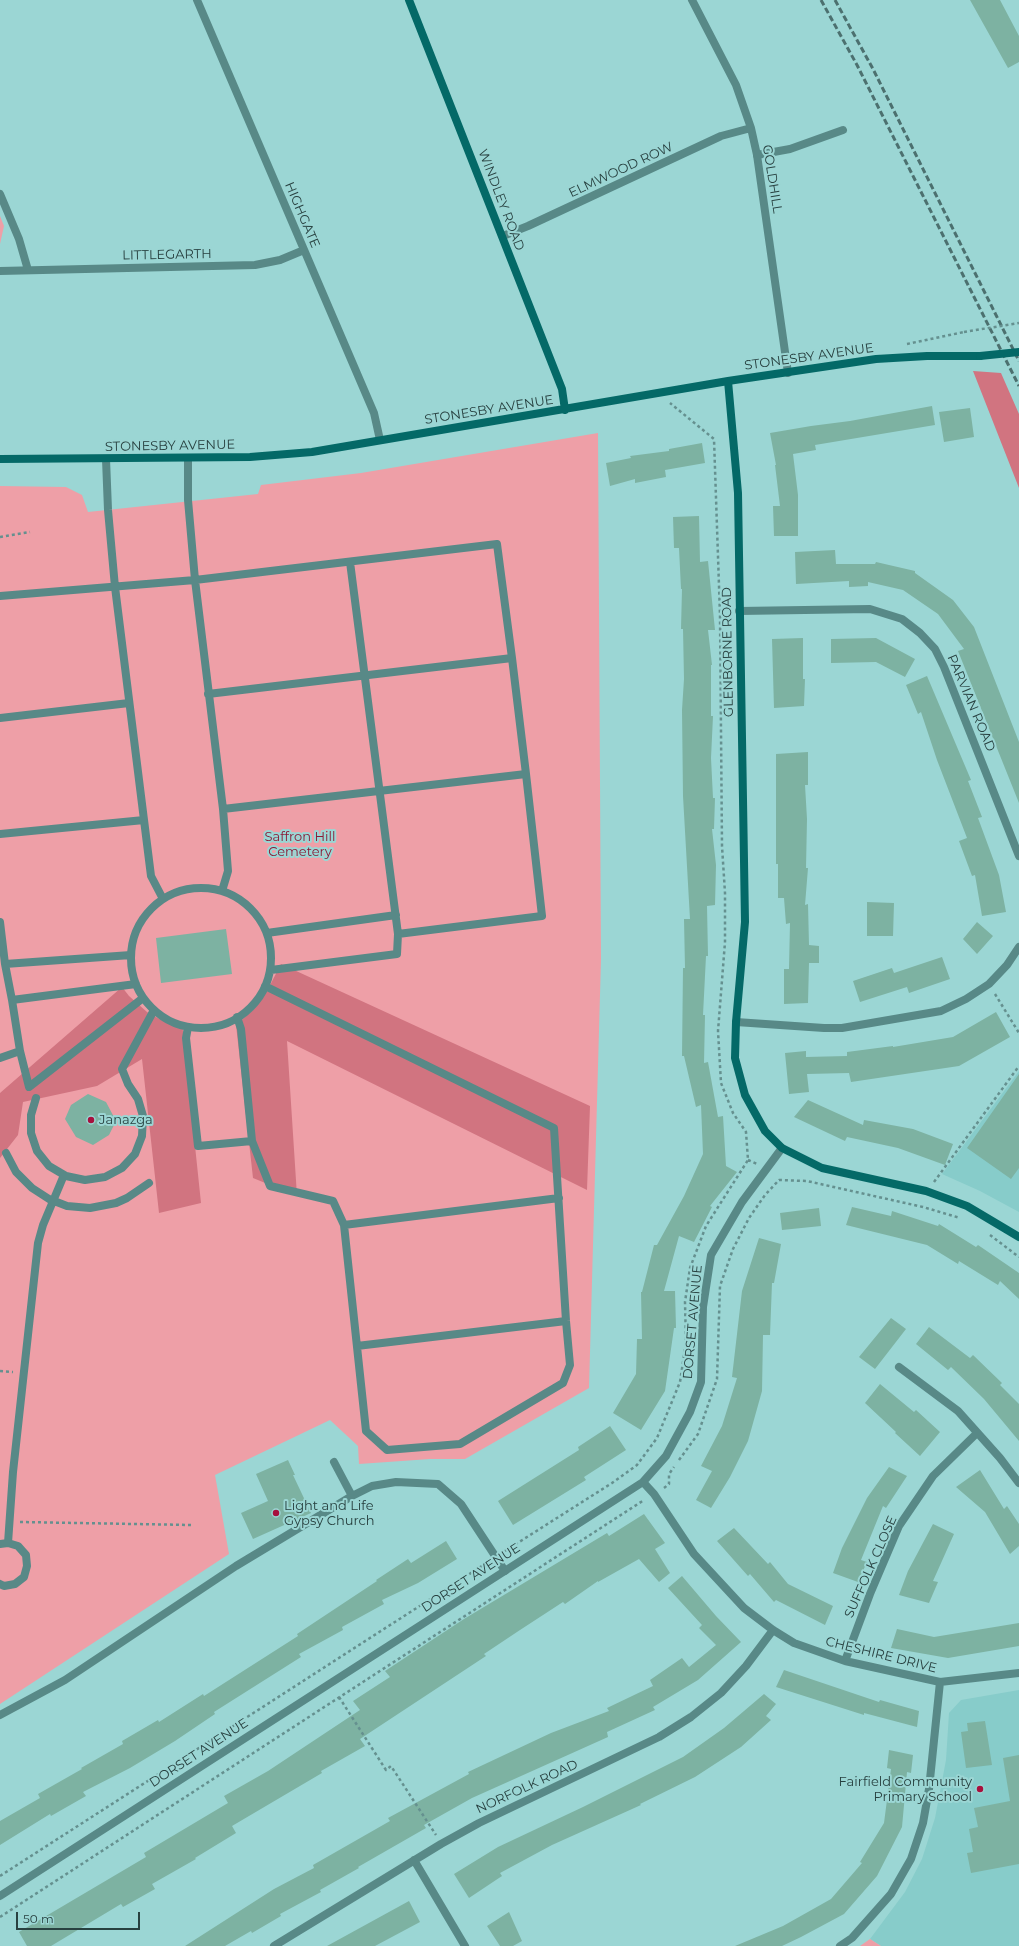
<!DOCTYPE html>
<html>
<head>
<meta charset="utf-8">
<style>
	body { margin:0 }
	#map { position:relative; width:1019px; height:1946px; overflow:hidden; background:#9bd6d4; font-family:Montserrat,sans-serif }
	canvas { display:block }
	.scale { position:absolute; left:16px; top:1912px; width:124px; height:18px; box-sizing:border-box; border:2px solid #284140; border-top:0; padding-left:5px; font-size:12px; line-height:14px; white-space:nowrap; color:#284140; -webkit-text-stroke:3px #9bd6d4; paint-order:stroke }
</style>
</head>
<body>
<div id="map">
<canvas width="1019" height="1946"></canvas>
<div class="scale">50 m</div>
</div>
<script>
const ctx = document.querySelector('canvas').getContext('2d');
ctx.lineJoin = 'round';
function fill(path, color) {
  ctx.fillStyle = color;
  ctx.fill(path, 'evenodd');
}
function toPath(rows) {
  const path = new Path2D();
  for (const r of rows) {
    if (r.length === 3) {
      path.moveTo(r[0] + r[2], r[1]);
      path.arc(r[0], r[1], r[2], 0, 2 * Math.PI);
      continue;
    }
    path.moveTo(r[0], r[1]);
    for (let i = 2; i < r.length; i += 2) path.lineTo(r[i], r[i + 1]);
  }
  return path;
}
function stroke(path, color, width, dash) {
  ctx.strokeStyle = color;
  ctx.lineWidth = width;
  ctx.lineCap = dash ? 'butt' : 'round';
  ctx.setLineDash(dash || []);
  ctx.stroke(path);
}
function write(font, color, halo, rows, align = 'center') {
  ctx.font = font + ' Montserrat,sans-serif';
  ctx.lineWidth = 4;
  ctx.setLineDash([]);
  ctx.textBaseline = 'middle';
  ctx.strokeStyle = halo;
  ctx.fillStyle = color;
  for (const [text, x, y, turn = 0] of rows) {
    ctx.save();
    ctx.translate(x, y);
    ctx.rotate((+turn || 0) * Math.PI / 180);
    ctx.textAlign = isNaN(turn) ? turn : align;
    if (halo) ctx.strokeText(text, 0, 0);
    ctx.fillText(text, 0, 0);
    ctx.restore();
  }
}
const built = toPath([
	[1019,1071,1019,1212,980,1191,942,1174],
	[1019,1690,1019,1946,881,1946,870,1939,905,1892,922,1859,935,1818,946,1760,949,1713,961,1700]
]);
const green = toPath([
	[0,216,4,226,0,244],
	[598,433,601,959,589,1388,465,1459,430,1459,359,1464,358,1446,330,1420,215,1475,229,1554,0,1704,0,486,66,487,82,495,88,512,258,494,261,485,361,473],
	[870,1939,881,1946,860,1946]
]);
const forest = toPath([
	[973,371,1001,373,1019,414,1019,488],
	[281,964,590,1106,587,1190,287,1041,297,1196,253,1178,236,1025,253,1010,268,989],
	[122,987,129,996,147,1012,163,1021,182,1022,201,1203,159,1213,142,1059,97,1086,23,1102,18,1135,0,1158,0,1093]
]);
const building = toPath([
	[970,0,1000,0,1019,36,1019,62,1008,68],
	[932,406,935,425,815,445,816,450,793,454,798,495,798,536,774,536,773,506,780,506,775,465,776,465,770,433,811,426,850,421],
	[970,408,974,437,944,442,939,412],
	[702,443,705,463,665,470,666,477,635,483,635,479,610,486,606,463,631,458,630,456,669,451,669,449],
	[699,516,700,562,708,561,715,630,708,630,712,665,711,665,711,716,713,716,711,758,713,798,715,798,714,829,712,829,716,865,715,905,707,906,708,956,706,956,703,1015,705,1015,704,1063,708,1062,718,1117,723,1116,726,1166,737,1172,710,1206,712,1207,694,1242,679,1236,664,1291,675,1291,676,1328,674,1328,665,1391,641,1430,613,1413,636,1374,637,1339,642,1339,641,1292,642,1292,654,1245,657,1245,684,1196,703,1154,701,1105,696,1107,684,1056,682,1056,683,968,685,968,684,919,690,919,683,796,682,710,684,679,683,629,681,629,682,589,681,589,679,548,674,548,673,517],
	[835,550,836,564,875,564,876,562,915,571,915,573,953,600,974,627,1019,742,1019,803,958,651,964,649,938,614,903,590,868,582,868,586,849,587,849,581,796,584,795,552],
	[803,638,803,679,805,679,804,706,774,708,772,639],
	[876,638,915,659,905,677,876,662,831,663,831,639],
	[927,676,971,780,968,781,982,817,978,818,999,875,1006,912,982,916,975,875,972,876,959,841,967,838,937,760,921,712,918,714,906,685],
	[808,752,808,785,805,785,807,819,806,868,808,868,805,905,808,904,809,945,819,946,819,963,809,963,808,1003,784,1004,784,969,789,969,790,923,786,924,784,898,778,898,778,864,776,864,776,754],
	[867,902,894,903,893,936,867,936],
	[977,922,993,936,977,954,963,939],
	[226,929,232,974,161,983,156,938],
	[942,957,950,979,909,993,907,987,860,1002,853,981,892,968,894,973],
	[996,1012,1010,1037,959,1066,851,1082,849,1073,807,1074,809,1092,789,1094,785,1053,806,1051,806,1057,847,1056,847,1052,893,1046,893,1047,953,1037],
	[1019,1074,1019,1168,1011,1179,967,1148],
	[88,1094,106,1102,116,1121,109,1135,93,1145,76,1137,65,1119,71,1105],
	[808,1100,863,1125,864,1120,913,1129,953,1144,945,1165,898,1148,847,1137,845,1141,794,1117],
	[852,1207,891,1216,892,1211,938,1226,939,1224,976,1247,978,1245,1019,1273,1019,1299,1000,1281,998,1285,959,1261,958,1264,927,1245,846,1225],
	[819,1208,821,1226,782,1230,780,1213],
	[759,1238,781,1244,774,1283,772,1283,770,1335,763,1335,762,1391,748,1441,730,1477,711,1508,696,1500,712,1471,701,1466,722,1426,737,1378,732,1377,742,1291],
	[891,1318,906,1329,875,1369,859,1357],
	[929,1327,970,1358,973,1355,1002,1383,1000,1385,1019,1404,1019,1441,984,1399,951,1367,948,1370,916,1344],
	[880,1384,914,1412,916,1410,940,1432,920,1456,895,1433,896,1432,865,1403],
	[610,1426,626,1450,584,1477,586,1480,513,1525,498,1501,579,1450,578,1447],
	[288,1460,295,1475,293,1475,311,1513,253,1539,241,1513,268,1501,256,1474],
	[889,1467,907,1476,886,1508,883,1506,861,1560,867,1562,858,1582,833,1573,842,1548,867,1498],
	[980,1470,1004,1509,1007,1506,1019,1524,1019,1546,1010,1554,985,1512,956,1487],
	[644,1514,665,1543,655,1549,670,1573,659,1582,639,1559,598,1582,598,1581,565,1604,563,1602,520,1630,484,1654,486,1656,360,1739,365,1746,321,1771,322,1773,232,1826,236,1833,195,1858,196,1859,152,1884,155,1889,123,1907,121,1904,51,1946,27,1946,19,1932,146,1857,144,1853,228,1803,224,1796,268,1771,360,1710,353,1701,390,1677,385,1671,464,1619,607,1533,609,1536],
	[933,1524,954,1534,933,1581,938,1582,929,1603,899,1595,908,1571],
	[734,1528,768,1564,770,1562,788,1584,833,1606,825,1625,776,1600,774,1602,750,1574,748,1576,717,1541],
	[446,1541,457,1559,418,1583,382,1600,384,1604,342,1627,343,1630,299,1654,301,1657,214,1712,215,1714,175,1741,130,1768,83,1792,86,1796,51,1816,50,1814,0,1845,0,1821,40,1798,38,1794,82,1769,81,1768,123,1744,122,1741,158,1720,159,1722,203,1694,204,1696,298,1636,297,1634,377,1581,376,1580,408,1559,411,1563],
	[682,1576,716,1616,741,1642,698,1680,653,1707,655,1710,607,1732,608,1737,472,1798,424,1825,426,1828,358,1867,359,1868,320,1890,321,1892,280,1914,281,1916,252,1933,251,1931,225,1946,185,1946,274,1889,314,1868,313,1865,390,1821,388,1818,469,1774,468,1772,551,1733,609,1711,607,1708,653,1686,650,1680,682,1658,689,1667,716,1645,699,1628,702,1625,668,1588],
	[1019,1623,1019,1646,948,1658,891,1648,897,1629,934,1637],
	[784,1670,879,1702,880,1700,919,1711,917,1727,864,1713,864,1715,776,1687],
	[764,1694,776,1704,766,1716,771,1720,741,1747,695,1777,640,1804,641,1805,552,1845,500,1873,502,1876,469,1898,454,1874,498,1847,583,1807,683,1757,724,1728],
	[985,1721,992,1765,966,1768,961,1732,968,1731,967,1723],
	[889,1750,913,1755,911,1773,907,1772,902,1827,877,1876,844,1914,801,1937,782,1946,735,1946,783,1926,831,1899,862,1863,860,1862,884,1823,891,1769,887,1768],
	[1019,1755,1019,1864,971,1873,967,1853,973,1852,969,1829,978,1827,974,1808,1010,1801,1003,1758],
	[409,1901,420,1922,375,1946,327,1946],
	[509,1912,522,1941,513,1946,500,1946,487,1926]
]);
const path = toPath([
	[907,344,964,332],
	[0,537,30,532],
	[995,994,1019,1033],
	[748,1160,757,1164],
	[934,1182,1019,1066],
	[990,1235,1019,1257],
	[0,1371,13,1372],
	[679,1460,698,1434,717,1379,720,1286,733,1249,749,1218,765,1195,779,1180,807,1181,923,1207,960,1218],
	[664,1488,669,1484,669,1474,674,1467],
	[20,1522,192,1525],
	[505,1551,612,1483,637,1465,657,1438,680,1382,686,1342,685,1302,690,1268,706,1226,748,1160,746,1132,733,1113,721,1083,718,1031,725,942,725,893,722,846,720,615,714,439,670,403],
	[339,1697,386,1770,391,1766,436,1835],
	[0,1876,485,1564],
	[0,1917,644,1500]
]);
const lane = toPath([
	[757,155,790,149,843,130],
	[188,458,188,500,195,580,223,809,228,871,222,891],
	[106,459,108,510,115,587,144,820,151,876,163,899],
	[350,562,398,934],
	[0,596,195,580,497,544,512,658],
	[208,694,512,658,526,774,223,809],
	[0,718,129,703],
	[0,834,144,820],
	[201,958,70],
	[0,922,5,964],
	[267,933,396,915],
	[131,955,5,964,12,1000,136,984],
	[271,970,397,954,398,934,542,916,526,774],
	[265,986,554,1128,566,1321,570,1365,563,1383,460,1444,387,1450,366,1431,344,1225],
	[12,1000,20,1051,29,1087,143,998],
	[237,1017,241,1029,252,1141,270,1186,333,1201,344,1225,559,1198],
	[188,1027,186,1038,198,1146,252,1141],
	[0,1058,20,1051],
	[36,1098,31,1115,31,1133,37,1151,49,1166,66,1176,85,1180,105,1177,122,1168,135,1154,142,1136,143,1116,138,1099,128,1084,122,1069,154,1010],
	[6,1153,16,1172,32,1188,49,1199,67,1206,90,1208,116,1203,127,1198,149,1183],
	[357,1346,566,1321],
	[334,1462,352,1496],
	[8,1543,13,1472,38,1243,43,1225,64,1175],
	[0,1544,8,1543,18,1546,26,1555,27,1566,24,1577,15,1584,4,1586,0,1584],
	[0,1715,65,1680,236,1566,352,1496,372,1486,396,1482,438,1484,461,1504,505,1571]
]);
const street = toPath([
	[197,0,374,413,380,440],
	[692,0,736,85,751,128,757,155,788,373],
	[0,194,19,239,28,270],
	[503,236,528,226,721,136,751,128],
	[0,271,255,265,280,260,304,250],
	[739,611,870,609,902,619,920,633,935,649,944,667,1019,856],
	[736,1022,824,1028,842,1028,941,1011,966,999,989,984,1007,965,1019,947],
	[899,1367,958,1411,1000,1458,1019,1483],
	[643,1482,654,1494,694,1554,744,1608,773,1630,794,1643,845,1661,940,1682,1019,1673],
	[845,1661,870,1594,899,1526,933,1476,976,1434],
	[414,1860,465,1946],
	[0,1896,643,1482,666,1456,690,1412,701,1382,703,1307,711,1255,742,1202,782,1148],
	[274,1946,441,1844,479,1823,659,1737,691,1717,721,1693,746,1666,773,1630],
	[840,1946,852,1938,891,1894,911,1859,923,1823,929,1789,940,1682]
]);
const secondary = toPath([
	[409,0,562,389,565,410],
	[728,381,738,493,745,922,736,1022,735,1058,745,1095,765,1131,782,1148,822,1168,926,1191,967,1206,1019,1237],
	[0,459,250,457,312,452,728,381,876,359,927,356,980,356]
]);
const rail = toPath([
	[821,0,857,65,1019,386],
	[835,0,873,69,1019,361]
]);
const pathBridge = toPath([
	[964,332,1019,323]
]);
const secondaryBridge = toPath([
	[980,356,1019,352]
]);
const markers = [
	[91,1120,4,"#a7103d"],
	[276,1513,4,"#a7103d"],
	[980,1789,4,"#a7103d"]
];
const streetNames = [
	["ELMWOOD ROW",621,170,-25],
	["GOLDHILL",772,179,81],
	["WINDLEY ROAD",501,200,69],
	["HIGHGATE",302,215,67],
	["LITTLEGARTH",167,255,-1],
	["STONESBY AVENUE",809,357,-8],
	["STONESBY AVENUE",489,410,-9],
	["STONESBY AVENUE",170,446,-1],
	["GLENBORNE ROAD",728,652,-91],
	["PARVIAN ROAD",971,703,67],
	["DORSET AVENUE",693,1322,-85],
	["SUFFOLK CLOSE",871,1567,-66],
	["DORSET AVENUE",471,1578,-33],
	["CHESHIRE DRIVE",881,1655,14],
	["DORSET AVENUE",199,1753,-33],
	["NORFOLK ROAD",527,1787,-25]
];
const parkNames = [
	["Saffron Hill",300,837],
	["Cemetery",300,852]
];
const poiNames = [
	["Janazga",99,1120],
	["Light and Life",284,1506],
	["Gypsy Church",284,1521],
	["Fairfield Community",972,1782,"right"],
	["Primary School",972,1797,"right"]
];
fill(built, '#87ccca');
fill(green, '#ee9fa7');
fill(forest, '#d17480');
fill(building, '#7db2a2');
stroke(path, '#65908f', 2.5, [3, 3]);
stroke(lane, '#588987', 8);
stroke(street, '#588987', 8);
stroke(secondary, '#046967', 8);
stroke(rail, '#4c706f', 3, [6, 3]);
stroke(pathBridge, '#65908f', 2.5, [3, 3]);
stroke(secondaryBridge, '#046967', 8);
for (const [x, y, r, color] of markers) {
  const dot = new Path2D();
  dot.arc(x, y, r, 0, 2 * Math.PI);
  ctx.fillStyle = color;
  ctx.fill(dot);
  stroke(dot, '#9bd6d4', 1.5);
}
write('13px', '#284140', '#9bd6d4', streetNames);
write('13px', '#8a1935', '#9bd6d4', parkNames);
write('13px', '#284140', '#9bd6d4', poiNames, 'left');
</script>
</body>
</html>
